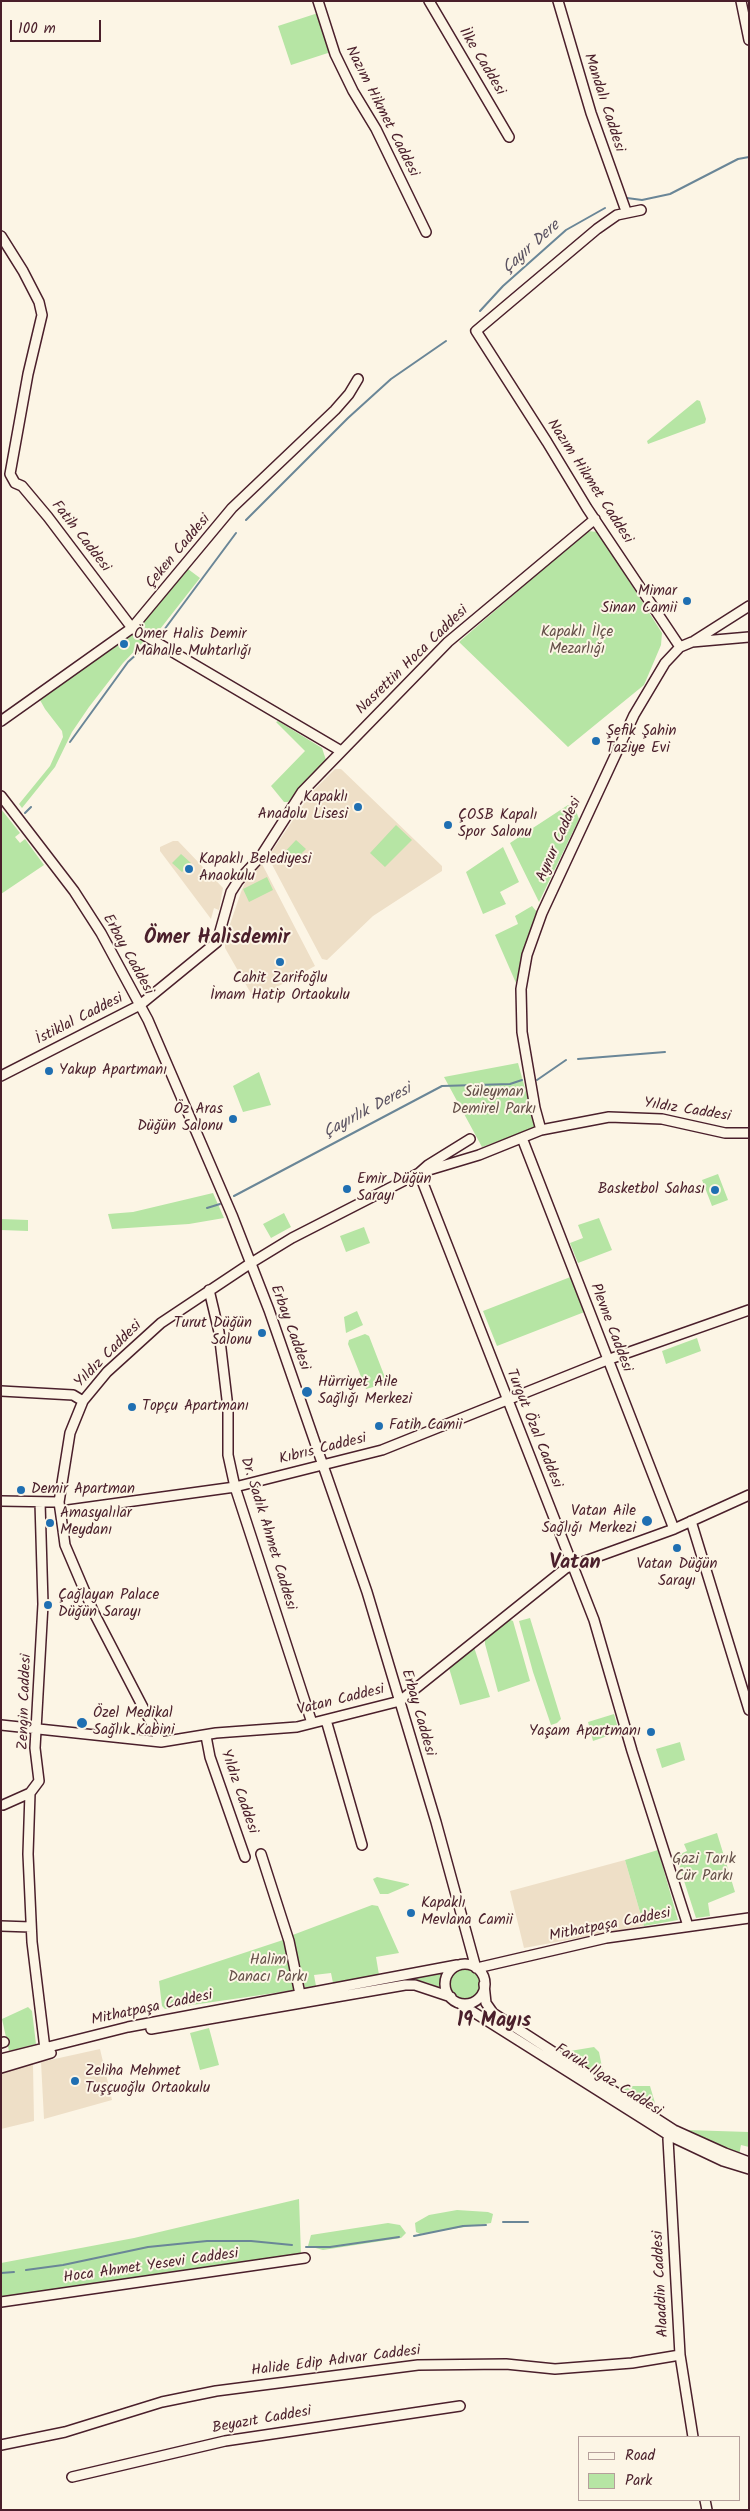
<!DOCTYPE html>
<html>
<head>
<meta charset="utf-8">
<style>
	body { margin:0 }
	#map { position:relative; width:750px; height:2511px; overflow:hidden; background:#fcf5e5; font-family:Kalam,sans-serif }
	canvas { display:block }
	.frame { position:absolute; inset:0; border:2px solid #4a1f2b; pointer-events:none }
	.legend { position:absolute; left:578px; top:2436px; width:162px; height:65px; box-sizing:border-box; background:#fcf5e5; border:1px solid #b59f9b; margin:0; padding:6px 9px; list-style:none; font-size:15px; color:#4a1f2b }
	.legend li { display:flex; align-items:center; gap:10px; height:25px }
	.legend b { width:25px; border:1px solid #b59f9b }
	.scale { position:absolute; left:10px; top:20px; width:91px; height:22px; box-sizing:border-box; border:2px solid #4a1f2b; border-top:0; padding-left:6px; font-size:15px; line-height:18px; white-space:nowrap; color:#4a1f2b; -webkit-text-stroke:4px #fcf5e5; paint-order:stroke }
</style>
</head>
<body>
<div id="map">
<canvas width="750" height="2511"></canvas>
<div class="frame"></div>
<ul class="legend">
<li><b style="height:6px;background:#fcf5e5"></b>Road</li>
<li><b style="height:14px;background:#b6e5a4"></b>Park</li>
</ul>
<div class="scale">100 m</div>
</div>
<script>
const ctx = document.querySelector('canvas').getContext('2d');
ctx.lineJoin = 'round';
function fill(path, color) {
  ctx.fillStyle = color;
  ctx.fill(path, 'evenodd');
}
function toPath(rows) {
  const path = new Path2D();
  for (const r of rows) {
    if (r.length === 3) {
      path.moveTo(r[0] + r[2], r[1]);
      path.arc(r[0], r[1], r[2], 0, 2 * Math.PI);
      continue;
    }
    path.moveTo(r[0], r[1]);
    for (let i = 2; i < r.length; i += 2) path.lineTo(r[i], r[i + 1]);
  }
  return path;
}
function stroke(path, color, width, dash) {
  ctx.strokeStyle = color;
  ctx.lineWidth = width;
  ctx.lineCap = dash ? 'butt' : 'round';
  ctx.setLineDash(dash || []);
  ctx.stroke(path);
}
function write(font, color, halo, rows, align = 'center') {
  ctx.font = font + ' Kalam,sans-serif';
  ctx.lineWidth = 4;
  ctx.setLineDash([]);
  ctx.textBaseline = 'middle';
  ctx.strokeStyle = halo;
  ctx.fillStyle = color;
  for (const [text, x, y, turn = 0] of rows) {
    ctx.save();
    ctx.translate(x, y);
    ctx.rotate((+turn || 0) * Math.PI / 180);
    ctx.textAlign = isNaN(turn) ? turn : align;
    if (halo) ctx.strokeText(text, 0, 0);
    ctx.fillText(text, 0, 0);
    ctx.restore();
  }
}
const built = toPath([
	[335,769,341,769,442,866,442,871,373,916,327,960,322,959,268,857,312,792],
	[173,841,178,841,223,888,219,910,214,908,211,919,160,851,160,847],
	[262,864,315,966,257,998,253,997,225,948,225,939,241,892,245,883],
	[625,1860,644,1926,524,1948,510,1891],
	[100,2049,112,2100,44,2119,41,2062],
	[33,2064,34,2121,1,2129,1,2073]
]);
const green = toPath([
	[318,13,331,52,291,65,278,26],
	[697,400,700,401,706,419,705,423,648,444,647,441],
	[587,531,598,532,662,633,661,645,644,685,568,747,459,642],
	[188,569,200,578,157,633,139,625],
	[131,634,144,641,123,663,89,707,72,732,55,767,22,808,19,804,50,766,63,737,62,731,45,709,40,700],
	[278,721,322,748,326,760,288,802,284,802,271,786,305,751,276,722],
	[568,805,574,806,579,819,539,902,510,843],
	[1,809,20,833,15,837,20,843,25,839,44,865,1,894],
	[396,825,412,840,385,867,370,853],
	[296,840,306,849,289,866,280,857],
	[503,847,519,882,500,892,506,904,483,914,466,872],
	[181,854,191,863,182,872,172,863],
	[267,877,273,890,249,902,243,889],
	[532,906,537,912,516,983,495,935,518,924,515,916],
	[518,1063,535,1125,533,1129,482,1147,444,1077],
	[259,1072,271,1105,243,1112,233,1086],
	[718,1174,728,1200,712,1206,702,1180],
	[213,1193,224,1218,189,1224,112,1229,108,1214,133,1212],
	[284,1213,291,1227,271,1238,263,1224],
	[599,1218,612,1250,578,1263,570,1243,583,1238,578,1225],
	[1,1219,28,1220,28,1231,1,1230],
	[364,1227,370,1243,346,1252,340,1236],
	[573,1276,587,1311,497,1346,483,1311],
	[357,1311,363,1325,346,1333,344,1317],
	[365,1334,369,1336,386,1380,384,1384,366,1389,348,1344,349,1340],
	[697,1338,701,1351,666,1364,662,1351],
	[530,1618,561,1719,557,1723,551,1725,533,1672,519,1621],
	[508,1619,513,1621,530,1681,498,1692,485,1644,485,1637],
	[474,1647,490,1697,460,1705,449,1668],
	[614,1714,619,1732,593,1741,588,1722],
	[680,1742,685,1760,662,1768,656,1749],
	[717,1833,735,1892,708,1903,710,1916,696,1918,676,1856,687,1851,684,1844],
	[658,1850,678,1920,644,1926,625,1860],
	[377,1877,409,1884,409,1885,388,1894,380,1894,373,1879],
	[372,1905,378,1906,399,1953,376,1957,379,1975,333,1983,331,1973,314,1975,316,1986,305,1988,290,1936],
	[283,1940,294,1973,295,1990,165,2009,162,2006,159,1981],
	[465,1984,16],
	[444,1973,440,1982,441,1989,429,1983,407,1979],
	[28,2007,32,2011,36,2044,9,2051,2,2019],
	[209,2028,219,2065,200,2070,190,2033],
	[594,2047,599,2052,604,2077,564,2052],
	[618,2086,650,2086,655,2103,650,2107],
	[686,2130,749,2132,749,2147,741,2145,739,2156],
	[299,2199,301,2254,91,2286,1,2297,1,2263,134,2238],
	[457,2210,488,2212,493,2214,491,2223,420,2234,416,2232,415,2223,429,2215],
	[388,2223,400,2225,406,2233,401,2238,323,2250,308,2246,311,2235]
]);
const stream = toPath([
	[627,198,642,200,670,194,738,159,749,157],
	[480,311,503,286,566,230,605,208],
	[246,520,348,418,391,379,446,341],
	[161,634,236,533],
	[70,742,128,662,150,642],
	[25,813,31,807],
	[578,1059,665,1052],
	[537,1080,566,1060],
	[234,1196,442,1086,510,1084,522,1080],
	[207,1208,220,1204],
	[503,2222,528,2222],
	[414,2236,463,2226,486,2225],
	[306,2247,330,2247,399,2237],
	[26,2270,63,2265,148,2247,207,2241,251,2241,292,2245],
	[1,2273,14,2272]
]);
const secondary = toPath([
	[318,1,335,54,353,91,376,129,426,232],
	[429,1,509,137],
	[558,1,591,113,626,211],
	[741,1,749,40],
	[641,210,617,215,597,229,476,331,547,442,587,508,680,647],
	[1,236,23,271,39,302,42,315,28,374,10,474,15,483,22,486,48,517,132,628,341,751],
	[694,641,749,606],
	[1,721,132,628,232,508,335,410,349,394,358,379],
	[1,796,74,891,101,933,148,1020,232,1215,269,1310,367,1592,436,1822,476,1968],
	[1,1076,140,1005,217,942,231,892,238,881,261,856,302,792,448,642,595,519],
	[541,1130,535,1108,522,1032,521,989,527,955,542,913,634,715,665,663,680,647,692,642,749,637],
	[522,1138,674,1529],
	[470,1139,428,1165,419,1173,594,1620,632,1751,688,1926],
	[209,1290,219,1332,228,1408,228,1455,235,1487,312,1723],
	[1,1391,73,1395,83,1401],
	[1,1501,59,1502],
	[40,1502,43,1604,35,1748,39,1781,30,1793,28,1854,32,1942,45,2049],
	[61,1511,235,1487,382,1450,607,1360,749,1310],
	[691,1521,749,1710],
	[326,1720,362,1845],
	[1,1725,161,1742,216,1733,297,1727,400,1701,566,1568,674,1529,749,1495],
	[206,1736,210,1757,245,1857],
	[161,1742,94,1613,65,1545,63,1530,59,1502,70,1433,83,1401,107,1372,161,1323,251,1263,292,1238,419,1173,479,1155,541,1130,609,1117,662,1119,725,1133,749,1133],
	[3,1805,30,1793],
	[261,1854,289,1941,300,1994],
	[1,1926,31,1927],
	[465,1984,20],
	[477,1968,606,1938,749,1918],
	[484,1984,486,2003,493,2013,674,2130,725,2153,749,2162],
	[459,2003,670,2136,723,2161,749,2169],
	[151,2029,405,1985,415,1985,451,1997],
	[1,2043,4,2042],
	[1,2059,128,2027,457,1965],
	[1,2068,51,2053],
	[672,2132,668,2139,680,2355,693,2437],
	[1,2302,305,2258],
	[1,2445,65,2432,162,2402,216,2391,418,2365,506,2364,555,2369,632,2363,680,2355],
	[72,2477,225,2441,460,2406],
	[705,2500,707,2510]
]);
const markers = [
	[687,601,5,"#1f6fb2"],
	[124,644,5,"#1f6fb2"],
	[596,741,5,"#1f6fb2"],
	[358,807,5,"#1f6fb2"],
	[448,825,5,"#1f6fb2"],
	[189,869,5,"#1f6fb2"],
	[280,962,5,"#1f6fb2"],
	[49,1071,5,"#1f6fb2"],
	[233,1119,5,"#1f6fb2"],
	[347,1189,5,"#1f6fb2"],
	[715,1190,5,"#1f6fb2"],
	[262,1333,5,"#1f6fb2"],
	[307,1392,6,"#1f6fb2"],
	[132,1407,5,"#1f6fb2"],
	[379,1426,5,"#1f6fb2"],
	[21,1490,5,"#1f6fb2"],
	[647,1521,6,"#1f6fb2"],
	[50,1523,5,"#1f6fb2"],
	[677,1548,5,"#1f6fb2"],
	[48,1605,5,"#1f6fb2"],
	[82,1723,6,"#1f6fb2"],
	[651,1732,5,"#1f6fb2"],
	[411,1913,5,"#1f6fb2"],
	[75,2081,5,"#1f6fb2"]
];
const streetNames = [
	["İlke Caddesi",481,62,59],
	["Mandalı Caddesi",603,103,72],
	["Nazım Hikmet Caddesi",381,112,63],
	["Nazım Hikmet Caddesi",589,482,57],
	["Fatih Caddesi",80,537,52],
	["Çeken Caddesi",179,552,-50],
	["Nasrettin Hoca Caddesi",413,661,-44],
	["Aynur Caddesi",560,840,-66],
	["Erbay Caddesi",127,955,61],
	["İstiklal Caddesi",80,1020,-27],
	["Yıldız Caddesi",687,1111,9],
	["Erbay Caddesi",289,1328,70],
	["Plevne Caddesi",610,1328,69],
	["Yıldız Caddesi",109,1355,-45],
	["Turgut Özal Caddesi",533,1429,68],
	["Kıbrıs Caddesi",323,1450,-14],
	["Dr. Sadık Ahmet Caddesi",267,1534,73],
	["Vatan Caddesi",341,1701,-14],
	["Zengin Caddesi",26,1702,-88],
	["Erbay Caddesi",417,1713,74],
	["Yıldız Caddesi",238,1792,71],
	["Mithatpaşa Caddesi",610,1926,-11],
	["Mithatpaşa Caddesi",152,2009,-12],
	["Faruk Ilgaz Caddesi",608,2081,32],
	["Hoca Ahmet Yesevi Caddesi",151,2267,-8],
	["Alaaddin Caddesi",662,2284,-93],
	["Halide Edip Adıvar Caddesi",336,2362,-7],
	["Beyazıt Caddesi",262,2421,-10]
];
const poiNames = [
	["Mimar",677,592,"right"],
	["Sinan Camii",677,609,"right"],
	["Ömer Halis Demir",134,635],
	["Mahalle Muhtarlığı",134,652],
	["Şefik Şahin",606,732],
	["Taziye Evi",606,749],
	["Kapaklı",348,798,"right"],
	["Anadolu Lisesi",348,815,"right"],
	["ÇOSB Kapalı",458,816],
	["Spor Salonu",458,833],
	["Kapaklı Belediyesi",199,860],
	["Anaokulu",199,877],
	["Cahit Zarifoğlu",280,979,"center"],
	["İmam Hatip Ortaokulu",280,996,"center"],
	["Yakup Apartmanı",59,1071],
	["Öz Aras",223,1110,"right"],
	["Düğün Salonu",223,1127,"right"],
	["Emir Düğün",357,1180],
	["Sarayı",357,1197],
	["Basketbol Sahası",705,1190,"right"],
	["Turut Düğün",252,1324,"right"],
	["Salonu",252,1341,"right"],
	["Hürriyet Aile",318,1383],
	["Sağlığı Merkezi",318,1400],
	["Topçu Apartmanı",142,1407],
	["Fatih Camii",389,1426],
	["Demir Apartman",31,1490],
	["Vatan Aile",636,1512,"right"],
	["Sağlığı Merkezi",636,1529,"right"],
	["Amasyalılar",60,1514],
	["Meydanı",60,1531],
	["Vatan Düğün",677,1565,"center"],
	["Sarayı",677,1582,"center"],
	["Çağlayan Palace",58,1596],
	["Düğün Sarayı",58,1613],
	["Özel Medikal",93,1714],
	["Sağlık Kabini",93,1731],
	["Yaşam Apartmanı",641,1732,"right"],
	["Kapaklı",421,1904],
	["Mevlana Camii",421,1921],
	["Zeliha Mehmet",85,2072],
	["Tuşçuoğlu Ortaokulu",85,2089]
];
const parkNames = [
	["Kapaklı İlçe",577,633],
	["Mezarlığı",577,650],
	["Süleyman",494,1093],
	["Demirel Parkı",494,1110],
	["Gazi Tarık",704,1860],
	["Cür Parkı",704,1877],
	["Halim",268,1961],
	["Danacı Parkı",268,1978]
];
const waterNames = [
	["Çayır Dere",532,248,-42],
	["Çayırlık Deresi",368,1112,-28]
];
const districtNames = [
	["Ömer Halisdemir",217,940],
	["Vatan",575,1565],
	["19 Mayıs",494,2023]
];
fill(built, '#eedfc7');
fill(green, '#b6e5a4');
stroke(stream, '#6a8697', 2);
stroke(secondary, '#4a1f2b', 12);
stroke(secondary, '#fcf5e5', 9);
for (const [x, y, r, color] of markers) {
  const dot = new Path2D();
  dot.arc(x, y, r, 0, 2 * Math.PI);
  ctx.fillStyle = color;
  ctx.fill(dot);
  stroke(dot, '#fcf5e5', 2);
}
write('15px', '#4a1f2b', '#fcf5e5', streetNames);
write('15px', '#4a1f2b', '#fcf5e5', poiNames, 'left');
write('15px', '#655049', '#fcf5e5', parkNames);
write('italic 16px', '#5a5261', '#fcf5e5', waterNames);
write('bold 20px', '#4a1f2b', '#fcf5e5', districtNames);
</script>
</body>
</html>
